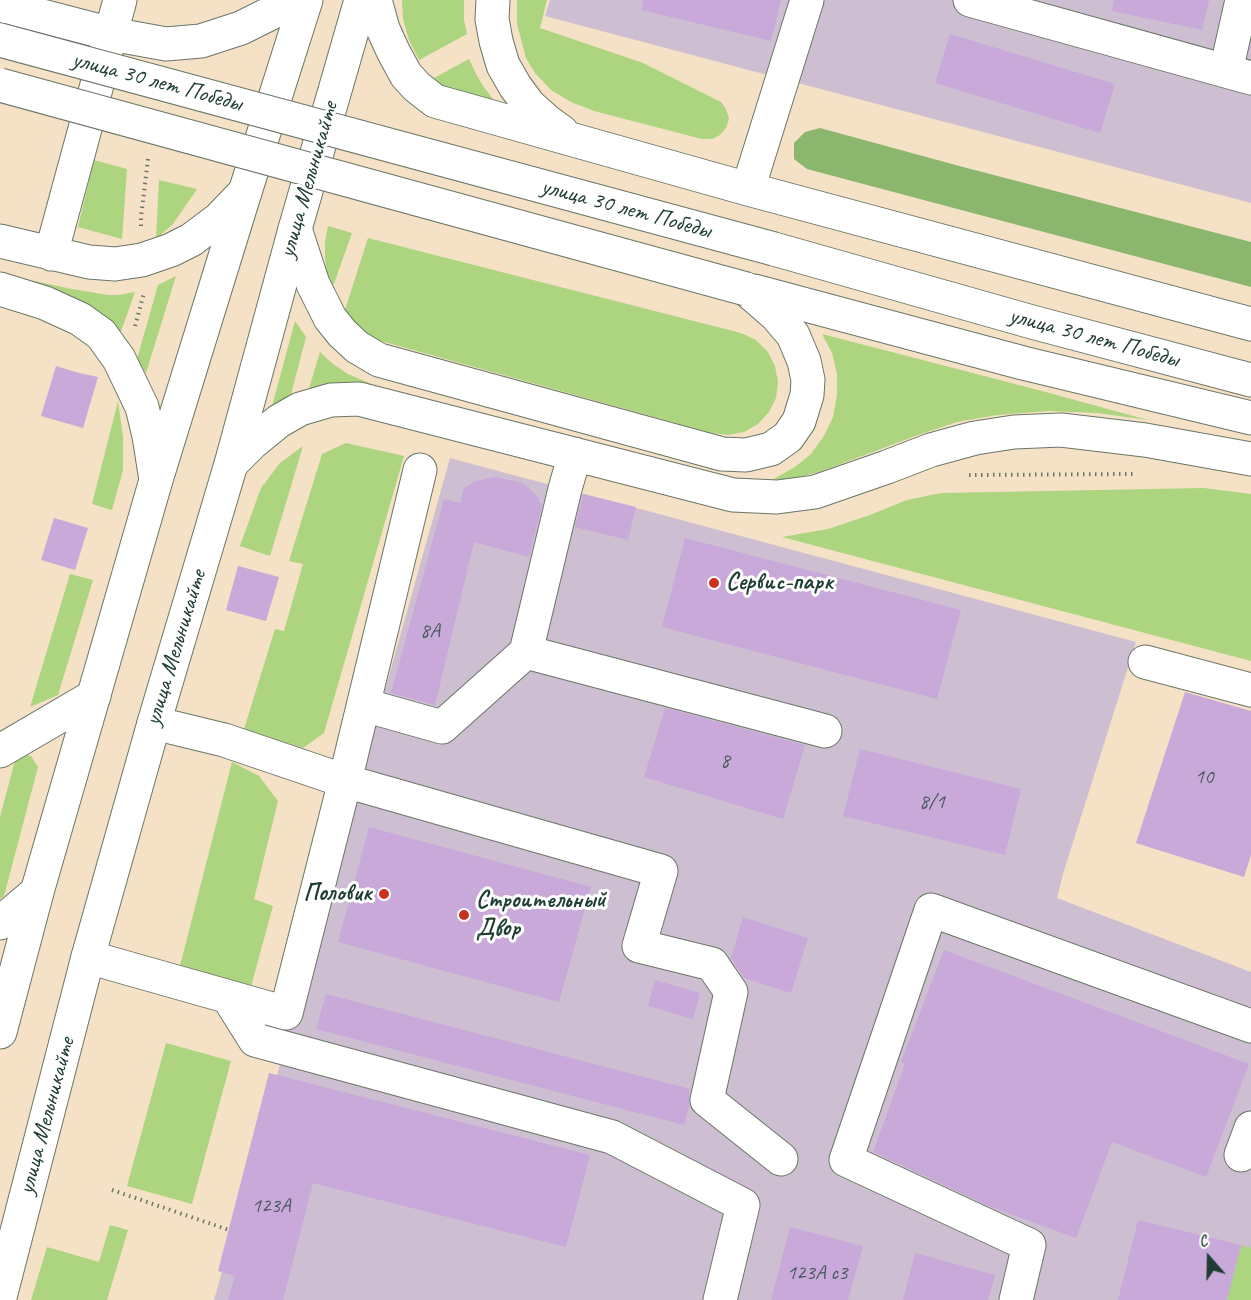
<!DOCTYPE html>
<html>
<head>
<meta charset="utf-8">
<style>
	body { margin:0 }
	#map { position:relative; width:1251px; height:1300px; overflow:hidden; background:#f4e1c6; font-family:Caveat,sans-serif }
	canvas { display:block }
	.north { position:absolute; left:1179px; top:1228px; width:60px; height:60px; -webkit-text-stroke:4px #fff; paint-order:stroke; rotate:340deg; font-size:16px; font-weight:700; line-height:24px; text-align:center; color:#1f3d34 }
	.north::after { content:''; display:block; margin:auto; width:21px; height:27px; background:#1f3d34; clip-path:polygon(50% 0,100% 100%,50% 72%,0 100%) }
</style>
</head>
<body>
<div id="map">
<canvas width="1251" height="1300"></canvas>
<div class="north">С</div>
</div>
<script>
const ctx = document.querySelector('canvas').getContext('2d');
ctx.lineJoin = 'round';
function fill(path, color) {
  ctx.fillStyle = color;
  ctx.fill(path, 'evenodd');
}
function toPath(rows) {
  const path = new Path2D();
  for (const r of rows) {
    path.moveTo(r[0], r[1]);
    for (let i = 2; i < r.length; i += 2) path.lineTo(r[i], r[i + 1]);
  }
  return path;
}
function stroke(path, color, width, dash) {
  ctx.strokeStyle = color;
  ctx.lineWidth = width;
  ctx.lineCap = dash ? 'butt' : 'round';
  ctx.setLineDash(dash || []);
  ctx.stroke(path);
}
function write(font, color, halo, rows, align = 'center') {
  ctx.font = font + ' Caveat,sans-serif';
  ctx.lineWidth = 6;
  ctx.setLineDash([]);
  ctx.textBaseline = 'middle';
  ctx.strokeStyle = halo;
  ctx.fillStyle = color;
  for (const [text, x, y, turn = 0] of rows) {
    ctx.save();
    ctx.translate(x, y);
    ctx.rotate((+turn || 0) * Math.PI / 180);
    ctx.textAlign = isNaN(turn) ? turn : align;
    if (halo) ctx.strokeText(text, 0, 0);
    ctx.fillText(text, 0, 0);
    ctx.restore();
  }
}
const industrial = toPath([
	[550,0,1251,0,1251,203,545,16],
	[450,458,1136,642,1063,874,1057,898,1251,972,1251,1300,214,1300]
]);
const green = toPath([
	[402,0,464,0,464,20,467,34,419,60,409,40,403,19],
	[517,0,547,0,540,28,643,63,721,102,726,109,729,119,726,128,720,135,712,139,702,139,594,111,571,102,551,90,535,73,526,58,517,24],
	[469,59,476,74,483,86,502,111,443,87,434,78],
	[94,160,127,169,122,239,78,227],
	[159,180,197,189,173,224,156,239],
	[328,226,352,233,331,292,327,275,325,258,325,242],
	[368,238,741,333,756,340,768,352,775,366,778,382,776,398,769,412,758,424,744,432,728,435,712,433,381,341,361,334,344,313],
	[176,276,146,373,137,359,158,285],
	[20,278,72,289,108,295,119,295,135,292,119,337,69,297],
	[295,321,306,337,289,402,271,410],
	[822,334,1042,391,1148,420,1097,413,1049,411,997,415,957,422,921,434,819,472,796,478,772,480,795,467,811,454,824,436,833,417,837,395,837,374,832,353],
	[320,352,333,364,348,374,383,389,307,395],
	[118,401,123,437,123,470,112,510,92,504],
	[346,443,404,456,324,733,303,748,244,729,275,629,284,631,303,564,289,561,322,454],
	[303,446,270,556,240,546,261,488,280,463],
	[1204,488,1251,494,1251,661,782,537,828,529,870,515,907,500,941,493],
	[70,574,93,580,58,695,30,707],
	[17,753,31,756,38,767,4,896,0,899,0,817],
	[232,762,259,776,278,801,254,899,273,906,250,990,179,970],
	[166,1043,231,1061,192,1204,127,1186],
	[110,1225,128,1230,107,1300,31,1300,47,1247,99,1262],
	[1251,1244,1251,1300,1227,1300,1241,1245,1250,1248]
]);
const forest = toPath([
	[820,128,963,167,1251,242,1251,287,807,169,794,159,794,143,805,132]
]);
const building = toPath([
	[643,0,781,0,771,41,642,10],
	[1114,0,1209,0,1202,30,1112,11],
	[950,34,1115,84,1100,133,935,83],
	[56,366,79,373,98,377,83,428,41,416],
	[496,477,523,483,536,495,542,505,529,557,474,542,435,705,391,693,444,499,460,503,464,488,476,481],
	[583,494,636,507,628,540,575,527],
	[54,518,88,528,75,570,41,560],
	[685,538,961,610,937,699,662,627],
	[238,566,279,577,266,621,226,610],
	[1185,692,1251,711,1251,855,1244,877,1136,843],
	[665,708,805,745,783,819,644,777],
	[860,749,1021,789,1005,855,843,816],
	[369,827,591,887,559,1002,338,942],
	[743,917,808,938,791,993,744,978,731,958],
	[944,950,1249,1064,1206,1177,1112,1142,1076,1238,991,1207,873,1152,905,1064,901,1062],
	[655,980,700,993,693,1019,648,1006],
	[326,994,690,1089,689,1097,689,1105,684,1125,316,1029],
	[269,1073,590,1155,566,1247,313,1183,283,1300,228,1300,235,1276,218,1271],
	[1138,1220,1241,1245,1227,1300,1118,1300],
	[790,1227,863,1246,848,1300,771,1300],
	[915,1253,995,1275,988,1300,903,1300]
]);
const path = toPath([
	[141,226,141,217,148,159],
	[135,326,144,293],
	[969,475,1133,474],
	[112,1190,229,1230]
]);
const minor = toPath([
	[375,0,383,29,393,51,406,75,417,87,435,101,748,189,1251,324],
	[493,0,492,19,496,41,503,65,515,86,529,105,547,121,562,132],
	[970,0,1251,78],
	[0,5,111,34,166,44,201,41,241,28,275,11,292,0],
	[1226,71,1242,0],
	[748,189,807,0],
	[295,229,313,284,330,318,342,333,357,347,379,360,722,454,746,455,771,449,788,437,799,421,807,395,808,380,804,361,793,335,776,315,746,289],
	[0,241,89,262,115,264,142,260,171,250,191,240,219,219,245,192],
	[774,249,1032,322,1251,380],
	[51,254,120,0],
	[0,289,45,303,80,319,101,334,119,359,142,407,149,436,156,480],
	[754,291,1023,363,1251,418],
	[575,454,565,489,526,652,825,731],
	[231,464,252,443,279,421,300,409,331,400,359,399,733,495,777,497,815,492,887,467,931,450,975,438,1014,432,1061,430,1145,440,1251,459],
	[1145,662,1251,690],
	[364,705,442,727,526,652],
	[154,723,224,740,345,781,661,871,639,946,712,964,731,992,707,1100,781,1159],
	[0,751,94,696],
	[0,923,37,892],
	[88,957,286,1013,345,781,420,470],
	[228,997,255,1040,612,1137,743,1205,720,1300],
	[1241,1155,1251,1128],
	[1016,1300,1029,1245,846,1160,931,910,1251,1026]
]);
const major = toPath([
	[0,1032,37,892,156,480,245,192,306,0],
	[0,1297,88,957,154,723,231,464,295,229,361,0]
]);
const minorBridge = toPath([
	[0,40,774,249],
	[0,85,746,289]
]);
const markers = [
	[714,583,6,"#c8321e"],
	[384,894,6,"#c8321e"],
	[464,915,6,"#c8321e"]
];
const numberNames = [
	["8А",430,631],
	["8",725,761],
	["10",1204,777],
	["8/1",932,802],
	["123А",271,1206],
	["123А с3",817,1273]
];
const streetNames = [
	["улица 30 лет Победы",157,82,15],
	["улица Мельникайте",309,180,-74],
	["улица 30 лет Победы",626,209,15],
	["улица 30 лет Победы",1094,338,15],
	["улица Мельникайте",176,648,-73],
	["улица Мельникайте",47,1116,-75]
];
const poiNames = [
	["Сервис-парк",726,583],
	["Половик",372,894,"right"],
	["Строительный",476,901],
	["Двор",476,929]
];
fill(industrial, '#cebed1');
fill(green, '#add47e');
fill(forest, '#8ab66d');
fill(building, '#c8a9d9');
stroke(minor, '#6a7667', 35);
stroke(major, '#6a7667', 35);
stroke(path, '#6a7667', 4, [1.5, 4.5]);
stroke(minor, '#fff', 33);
stroke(major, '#fff', 33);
stroke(minorBridge, '#6a7667', 35, []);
stroke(minorBridge, '#fff', 33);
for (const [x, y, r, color] of markers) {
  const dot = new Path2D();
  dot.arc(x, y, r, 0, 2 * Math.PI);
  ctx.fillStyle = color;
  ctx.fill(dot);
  stroke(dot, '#fff', 2);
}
write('21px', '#49585d', null, numberNames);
write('24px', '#1f3d34', '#fff', streetNames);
write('bold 24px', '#1f3d34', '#fff', poiNames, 'left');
</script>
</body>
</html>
